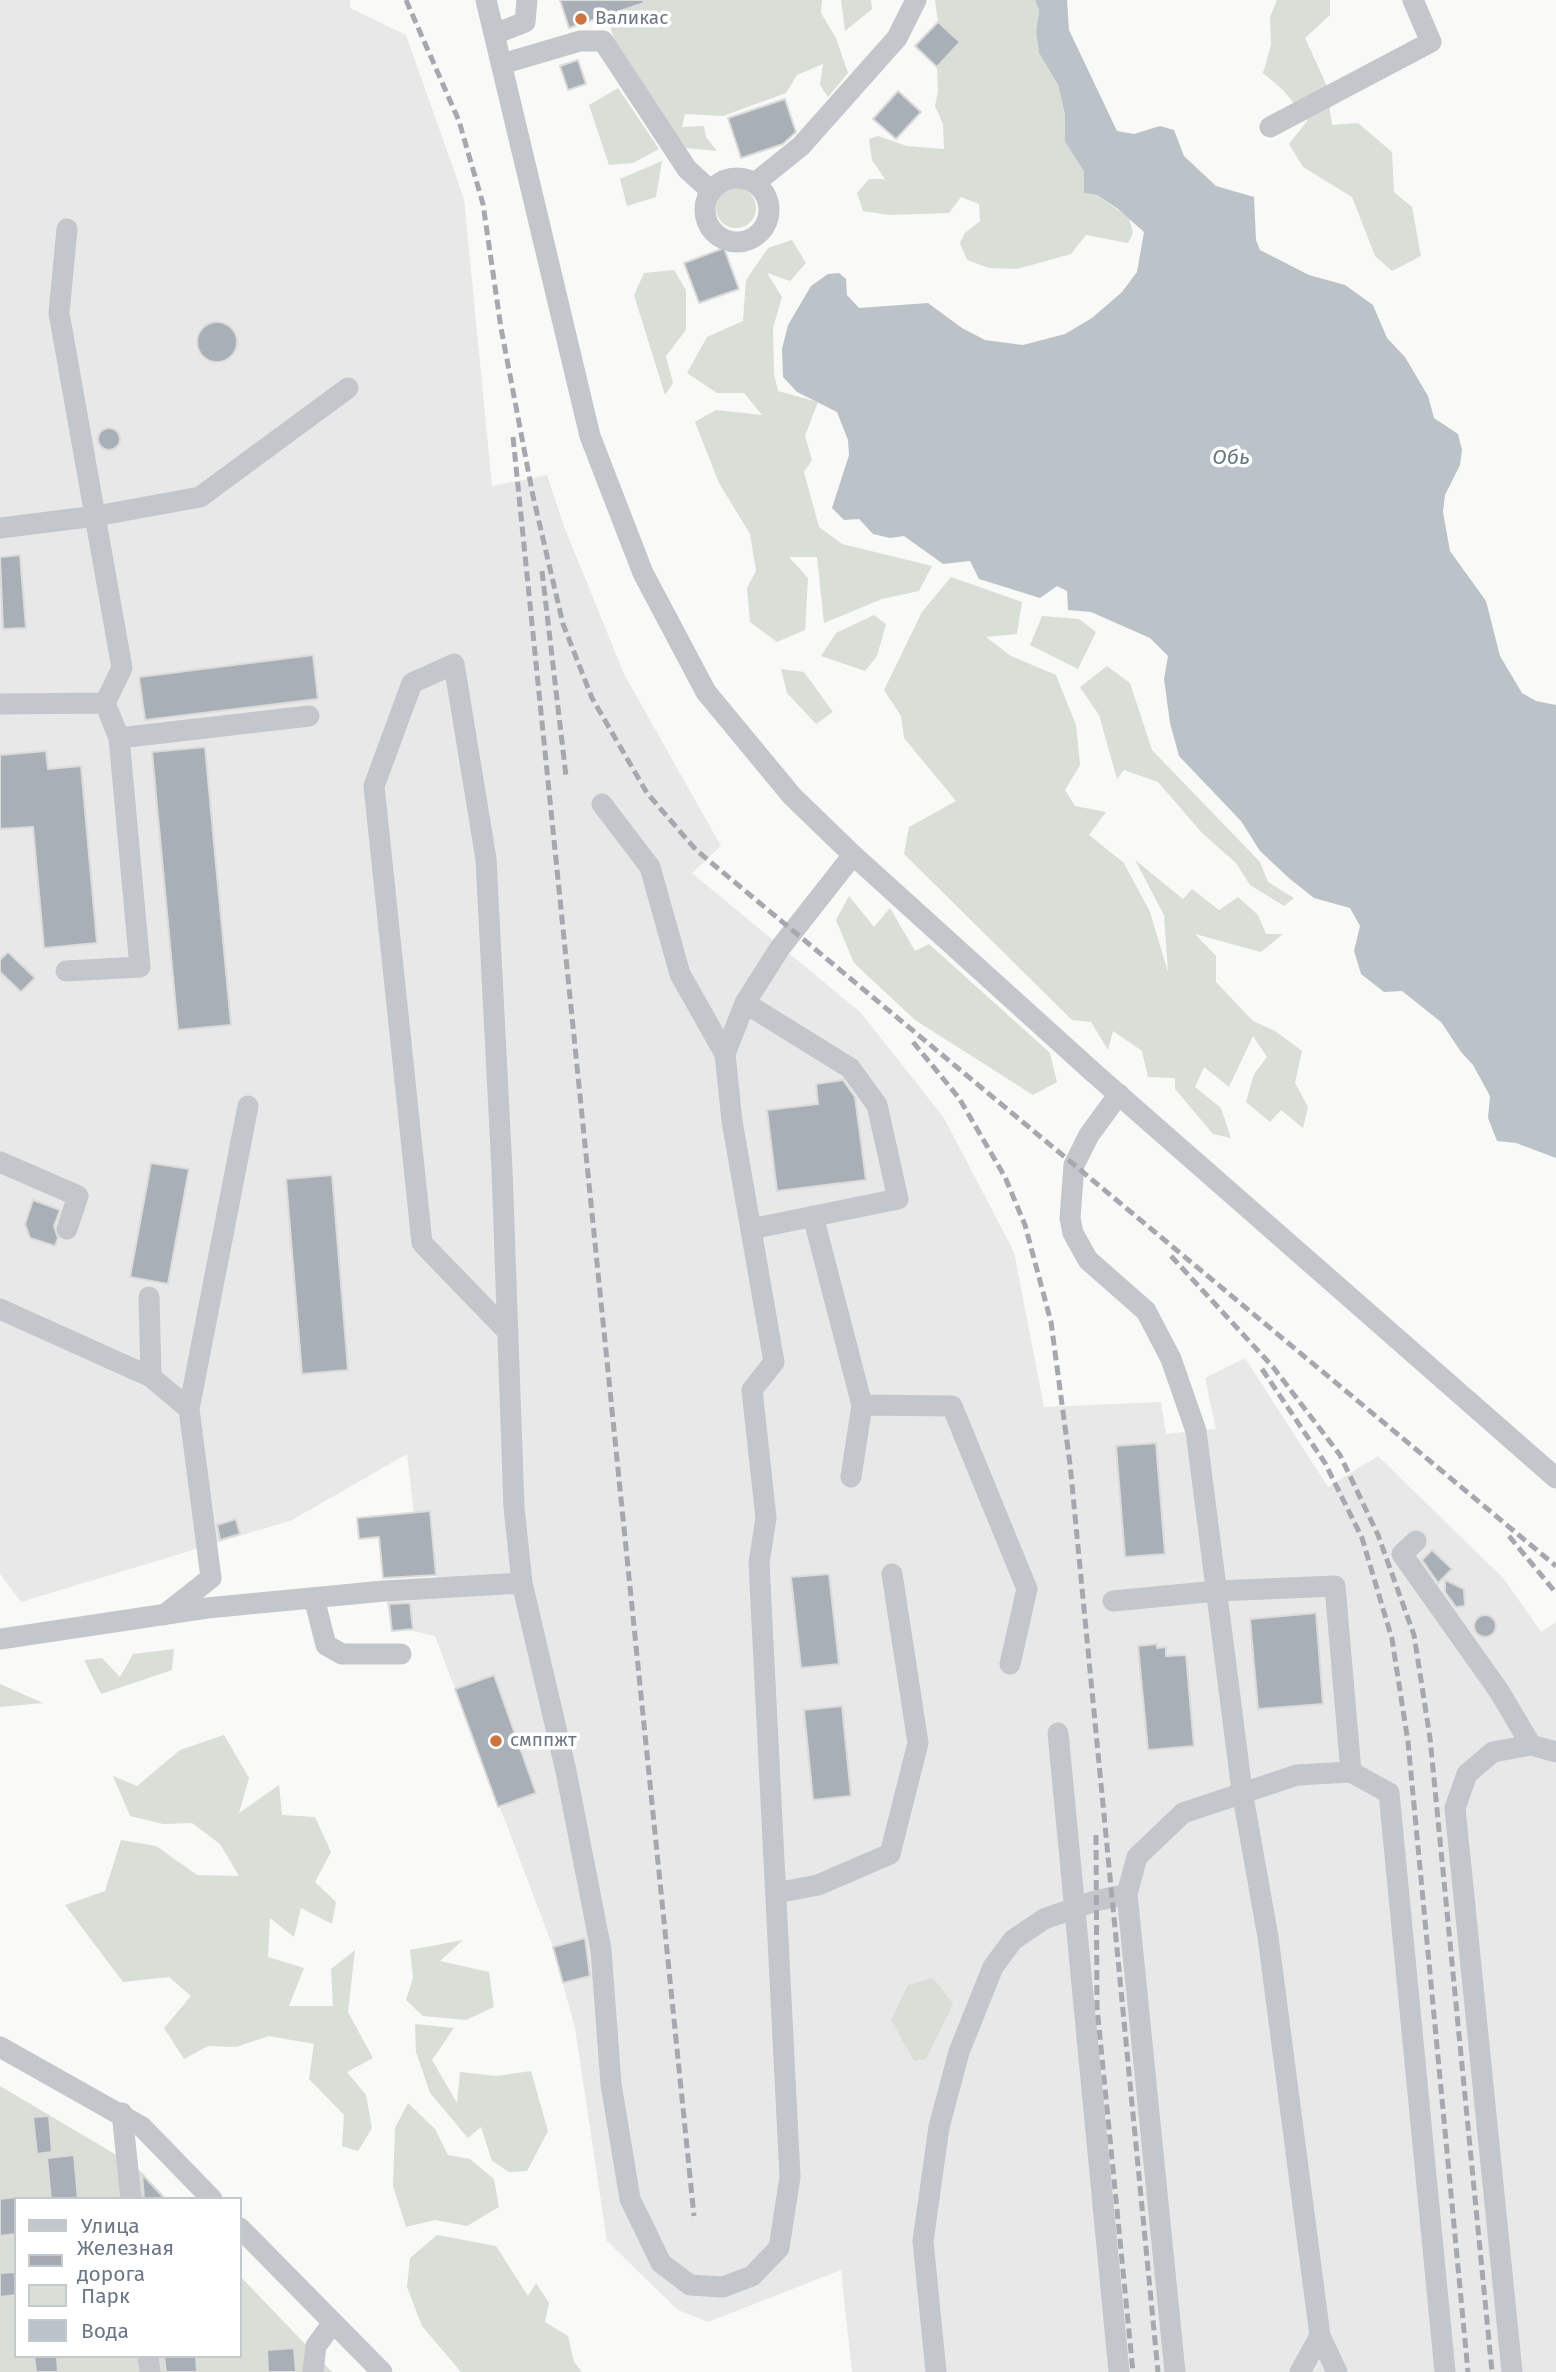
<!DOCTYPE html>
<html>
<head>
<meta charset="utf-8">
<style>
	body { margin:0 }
	#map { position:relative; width:1556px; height:2372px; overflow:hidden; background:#f9f9f7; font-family:"Fira Sans",sans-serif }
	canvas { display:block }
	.legend { position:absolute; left:14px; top:2197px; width:228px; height:161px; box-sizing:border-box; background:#fff; border:2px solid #c4c9ce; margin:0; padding:9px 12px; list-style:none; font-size:21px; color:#6c7785 }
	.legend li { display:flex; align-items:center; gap:14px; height:35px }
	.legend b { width:35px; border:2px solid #c4c9ce }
</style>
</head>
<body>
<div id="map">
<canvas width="1556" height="2372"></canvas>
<ul class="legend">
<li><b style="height:9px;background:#c3c6ca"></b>Улица</li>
<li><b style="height:9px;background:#a5a9af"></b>Железная дорога</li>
<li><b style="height:19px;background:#d9ded7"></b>Парк</li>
<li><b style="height:19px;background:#bcc3c8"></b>Вода</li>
</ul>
</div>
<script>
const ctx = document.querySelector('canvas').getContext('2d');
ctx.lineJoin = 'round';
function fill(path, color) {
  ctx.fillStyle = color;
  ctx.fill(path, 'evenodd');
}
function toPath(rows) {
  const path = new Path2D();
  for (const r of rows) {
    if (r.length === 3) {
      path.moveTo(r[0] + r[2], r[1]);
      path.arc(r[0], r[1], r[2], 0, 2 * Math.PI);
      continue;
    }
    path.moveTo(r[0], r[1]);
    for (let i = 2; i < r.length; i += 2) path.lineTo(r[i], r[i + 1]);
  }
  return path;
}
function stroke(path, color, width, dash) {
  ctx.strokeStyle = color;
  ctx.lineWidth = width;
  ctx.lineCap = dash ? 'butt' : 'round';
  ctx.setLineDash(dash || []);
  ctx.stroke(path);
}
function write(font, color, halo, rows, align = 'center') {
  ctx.font = font + ' "Fira Sans",sans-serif';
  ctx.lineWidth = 7;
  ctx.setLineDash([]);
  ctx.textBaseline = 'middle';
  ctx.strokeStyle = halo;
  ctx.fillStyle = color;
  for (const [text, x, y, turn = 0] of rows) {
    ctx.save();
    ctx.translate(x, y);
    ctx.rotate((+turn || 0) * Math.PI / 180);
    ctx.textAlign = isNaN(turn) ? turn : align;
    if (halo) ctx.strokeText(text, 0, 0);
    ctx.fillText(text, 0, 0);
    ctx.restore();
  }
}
const built = toPath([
	[0,0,350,0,350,8,406,35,464,199,492,486,547,475,565,529,624,674,721,846,692,873,861,1013,944,1118,1014,1252,1044,1407,1161,1402,1166,1434,1216,1429,1205,1378,1245,1358,1328,1487,1378,1456,1504,1579,1541,1632,1556,1622,1556,2372,852,2372,841,2270,708,2322,678,2310,607,2241,575,2028,553,1947,435,1636,408,1630,392,1631,383,1584,437,1579,431,1512,414,1513,407,1454,292,1520,21,1602,0,1574]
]);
const green = toPath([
	[634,0,822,0,821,13,836,38,848,73,828,97,820,85,823,64,797,75,786,93,723,116,685,114,682,127,704,126,706,137,717,151,686,148,672,132,614,39,607,17,623,4],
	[841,0,871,0,872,9,845,31],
	[935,0,1035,0,1039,10,1036,32,1039,53,1058,85,1065,115,1065,142,1085,171,1084,193,1097,195,1129,218,1133,233,1128,243,1086,235,1071,254,1017,269,989,268,967,260,960,243,965,233,980,221,979,204,961,197,949,213,889,215,863,211,857,193,869,179,885,179,872,160,869,139,878,136,907,146,944,149,943,124,935,106,938,91,937,67,960,42,938,22],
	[1277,0,1330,0,1330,15,1305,38,1326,84,1332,125,1358,123,1392,152,1394,192,1412,207,1421,256,1392,271,1375,256,1352,197,1303,167,1289,144,1308,120,1283,90,1263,73,1271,45,1270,17],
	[618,88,659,149,633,163,609,165,589,105],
	[662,161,656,197,627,206,620,179],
	[736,208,20],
	[792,240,806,263,790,281,767,273,782,297,773,328,774,374,778,391,818,402,805,436,812,460,804,472,819,527,842,544,932,566,919,591,882,599,824,623,817,557,789,557,808,578,805,630,777,642,750,622,747,588,756,571,750,534,719,483,695,422,716,410,762,415,744,393,717,393,687,373,707,337,743,321,746,280,768,248],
	[674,270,686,290,686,330,666,356,673,383,665,395,634,295,644,273],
	[951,577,1022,602,1017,634,986,637,1011,656,1056,675,1076,725,1080,765,1065,790,1075,806,1106,812,1089,835,1124,863,1150,912,1168,972,1164,915,1135,860,1183,899,1192,889,1219,910,1238,897,1258,915,1266,934,1283,934,1261,952,1195,934,1216,956,1216,982,1253,1021,1275,1031,1302,1051,1295,1083,1308,1107,1303,1128,1281,1110,1270,1122,1246,1102,1254,1074,1267,1057,1253,1036,1229,1087,1204,1067,1195,1087,1221,1108,1231,1138,1213,1134,1175,1089,1175,1078,1148,1077,1142,1051,1113,1031,1108,1050,1091,1022,1072,1020,904,854,909,827,956,801,904,738,901,716,884,690,922,612],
	[874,615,886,624,877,656,865,671,821,656,836,633],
	[1042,616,1079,619,1096,632,1078,669,1030,645],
	[1107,666,1130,683,1152,750,1260,862,1268,882,1294,898,1284,906,1250,885,1236,863,1202,833,1158,782,1124,770,1117,779,1099,715,1080,687],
	[781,669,804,672,833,712,816,724,787,693],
	[849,896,874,927,890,908,915,951,929,944,1050,1053,1057,1082,1033,1095,915,1020,854,963,836,920],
	[174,1649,172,1670,101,1694,84,1660,102,1658,120,1677,133,1654],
	[0,1684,43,1703,0,1707],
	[224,1735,249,1778,239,1813,279,1785,282,1815,315,1817,331,1852,315,1882,336,1902,332,1924,301,1908,294,1937,270,1918,268,1957,304,1968,289,2006,333,2006,331,1969,355,1950,348,2012,373,2058,347,2072,366,2095,372,2128,358,2151,342,2146,344,2115,309,2079,314,2044,269,2036,236,2047,208,2046,184,2059,164,2028,191,1996,169,1977,123,1982,65,1905,105,1891,121,1840,156,1846,197,1875,239,1876,220,1844,192,1823,163,1824,130,1816,113,1776,137,1786,180,1750],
	[463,1940,440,1961,489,1972,494,2007,466,2020,423,2016,406,2000,413,1978,410,1950],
	[933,1978,953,2004,926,2059,914,2061,891,2020,908,1985],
	[415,2024,454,2028,432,2060,457,2103,460,2072,496,2076,531,2071,548,2131,527,2171,509,2172,492,2161,481,2127,468,2138,430,2093,416,2052],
	[0,2086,135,2166,167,2199,16,2199,16,2356,240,2356,240,2276,332,2372,0,2372],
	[408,2103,435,2129,448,2155,470,2159,494,2179,499,2207,467,2226,435,2220,406,2227,393,2186,395,2128],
	[437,2235,496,2246,528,2296,536,2283,549,2303,545,2322,568,2336,574,2362,582,2372,461,2372,422,2326,407,2287,410,2258]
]);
const water = toPath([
	[1035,0,1067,0,1069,30,1117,131,1134,134,1160,126,1174,130,1184,156,1216,186,1254,197,1256,240,1260,250,1309,275,1345,285,1373,305,1387,338,1405,357,1428,396,1434,418,1458,434,1462,450,1460,465,1445,495,1443,512,1450,551,1486,601,1500,656,1522,693,1536,701,1556,705,1556,1158,1516,1143,1497,1141,1488,1118,1490,1096,1473,1065,1461,1052,1441,1022,1402,991,1384,992,1361,974,1354,951,1360,926,1350,908,1314,898,1290,879,1260,851,1241,821,1179,756,1170,723,1164,679,1168,656,1150,638,1091,612,1068,610,1067,591,1057,586,1040,598,979,579,970,561,943,564,904,536,890,538,873,534,859,519,844,520,832,508,849,455,848,440,837,412,797,392,783,377,782,349,788,325,811,286,828,274,839,273,846,279,847,295,859,308,928,303,962,328,985,340,1023,345,1065,334,1092,318,1122,292,1137,272,1144,232,1118,209,1097,195,1084,193,1084,171,1065,142,1065,115,1058,85,1039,53,1036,32,1039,10]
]);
const building = toPath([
	[560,0,643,0,644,3,569,28,560,0],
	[938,22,960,42,937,67,915,46,938,22],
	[578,60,586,84,568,90,560,66,578,60],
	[898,91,921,112,896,139,873,119,898,91],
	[785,99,796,132,783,144,741,158,728,118,785,99],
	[724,248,739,289,699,303,684,263,724,248],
	[217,342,20],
	[109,439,11],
	[20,555,26,628,3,629,0,557,20,555],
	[313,655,318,699,145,720,139,677,313,655],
	[205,747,231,1025,178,1030,152,752,205,747],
	[46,751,48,769,81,766,97,943,44,948,33,827,0,829,0,755,46,751],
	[8,952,35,978,21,992,0,972,0,960,8,952],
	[843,1080,855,1097,866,1180,777,1191,767,1110,818,1104,816,1084,843,1080],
	[151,1163,189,1169,168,1284,130,1277,151,1163],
	[332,1175,348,1370,302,1374,286,1179,332,1175],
	[33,1200,60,1210,54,1226,58,1238,55,1246,30,1238,25,1224,33,1200],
	[1156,1443,1165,1554,1125,1557,1116,1446,1156,1443],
	[430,1511,436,1575,383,1578,379,1537,359,1539,357,1518,430,1511],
	[236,1519,240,1534,220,1540,217,1525,236,1519],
	[1432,1550,1452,1569,1438,1583,1422,1560,1432,1550],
	[829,1574,839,1664,801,1668,791,1577,829,1574],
	[1445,1580,1464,1589,1465,1606,1456,1607,1445,1592,1445,1580],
	[410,1603,413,1629,392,1631,389,1604,410,1603],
	[1316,1613,1323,1704,1258,1709,1250,1619,1316,1613],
	[1485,1626,11],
	[1157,1644,1157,1648,1166,1647,1166,1656,1186,1655,1194,1746,1148,1750,1138,1646,1157,1644],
	[494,1675,536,1793,498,1807,455,1689,494,1675],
	[842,1706,851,1796,813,1800,804,1710,842,1706],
	[585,1938,590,1976,563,1983,553,1947,585,1938],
	[49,2116,52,2152,37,2154,33,2117,49,2116],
	[74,2155,78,2199,51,2199,47,2158,74,2155],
	[142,2174,165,2199,144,2199,142,2174],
	[16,2197,16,2234,0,2236,0,2199,16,2197],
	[16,2272,16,2295,0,2297,0,2273,16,2272],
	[294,2348,296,2372,268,2372,267,2350,294,2348],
	[34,2356,57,2356,58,2372,36,2372,34,2356],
	[164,2356,196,2356,197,2372,166,2372,164,2356]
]);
const minor = toPath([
	[486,0,590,436,643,573,706,692,792,796,853,855,1094,1073,1556,1478],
	[495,34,525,22,527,0],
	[502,64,580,41,603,41,687,169,711,191],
	[1270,127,1431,42,1413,0],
	[737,210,32],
	[755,183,801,146,897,38,916,0],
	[67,229,59,313,122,668,105,703],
	[0,528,96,516,200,497,348,388],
	[0,704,105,703,119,738,140,967,66,971],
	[119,738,309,716],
	[602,804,650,867,680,974,725,1054],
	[745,1003,850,1068,877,1105,898,1199,751,1229],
	[1119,1094,1089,1135,1074,1165,1070,1218,1073,1233,1088,1260,1146,1311,1171,1359,1196,1431,1242,1791,1268,1937,1320,2336,1337,2372],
	[0,1162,78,1196,67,1229],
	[813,1216,862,1405,851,1477],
	[149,1297,151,1377],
	[0,1309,151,1377,189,1409],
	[507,1331,422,1243,374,786,412,683,454,664,486,859,502,1170,514,1507,522,1583,566,1771,601,1950,611,2084,630,2199,661,2263,690,2285,723,2287,752,2276,779,2248,790,2177,759,1563,766,1518,752,1390,774,1362,732,1121,725,1054,745,1003,780,948,853,855],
	[862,1405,952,1406,1027,1589,1010,1664],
	[1416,1541,1402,1554,1499,1691,1531,1745],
	[314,1598,326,1645,342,1654,401,1654],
	[1113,1601,1217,1591,1335,1586,1351,1772],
	[164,1615,211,1578,189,1409,248,1106],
	[0,1639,207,1608,384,1591,522,1583],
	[1058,1733,1119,2372],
	[776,1893,818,1885,890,1854,918,1743,892,1574],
	[0,2047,142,2127,212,2199],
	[122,2113,131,2199],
	[240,2228,382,2372],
	[148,2356,150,2372],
	[313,2372,316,2346,332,2324],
	[936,2372,923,2241,939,2127,959,2052,993,1967,1013,1940,1044,1919,1095,1901,1127,1894],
	[1175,2372,1127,1894,1137,1857,1183,1813,1297,1775,1351,1772,1389,1793,1445,2372],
	[1300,2372,1320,2336],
	[1512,2372,1455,1808,1467,1774,1493,1752,1531,1745,1556,1752]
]);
const rail = toPath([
	[406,0,459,121,483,204,501,328,533,496,563,624,592,698,647,793,696,850,1556,1566],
	[513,437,694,2216],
	[542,571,566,776],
	[913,1042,959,1098,1005,1177,1025,1225,1051,1322,1070,1464,1158,2372],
	[1171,1256,1273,1367,1340,1455,1378,1535,1414,1635,1430,1738,1492,2372],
	[1262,1369,1325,1463,1362,1538,1392,1639,1408,1742,1468,2372],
	[1509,1536,1556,1593],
	[1096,1835,1097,2007,1133,2372]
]);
const markers = [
	[581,19,7,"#ce7442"],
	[496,1741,7,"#ce7442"]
];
const poiNames = [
	["Валикас",595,19],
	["смппжт",510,1741]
];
const waterNames = [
	["Обь",1231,458]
];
fill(built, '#e7e8e7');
fill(green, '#d9ded7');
fill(water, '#bcc3c8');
fill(building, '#a9afb6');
stroke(building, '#dbdbda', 2);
stroke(minor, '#c3c6ca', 21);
stroke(rail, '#a5a9af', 5, [10, 5]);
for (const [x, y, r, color] of markers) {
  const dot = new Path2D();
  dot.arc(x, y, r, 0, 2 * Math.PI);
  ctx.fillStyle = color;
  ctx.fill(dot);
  stroke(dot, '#fff', 2.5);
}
write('19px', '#6c7785', '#fff', poiNames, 'left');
write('italic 21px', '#68777f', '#fff', waterNames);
</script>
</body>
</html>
